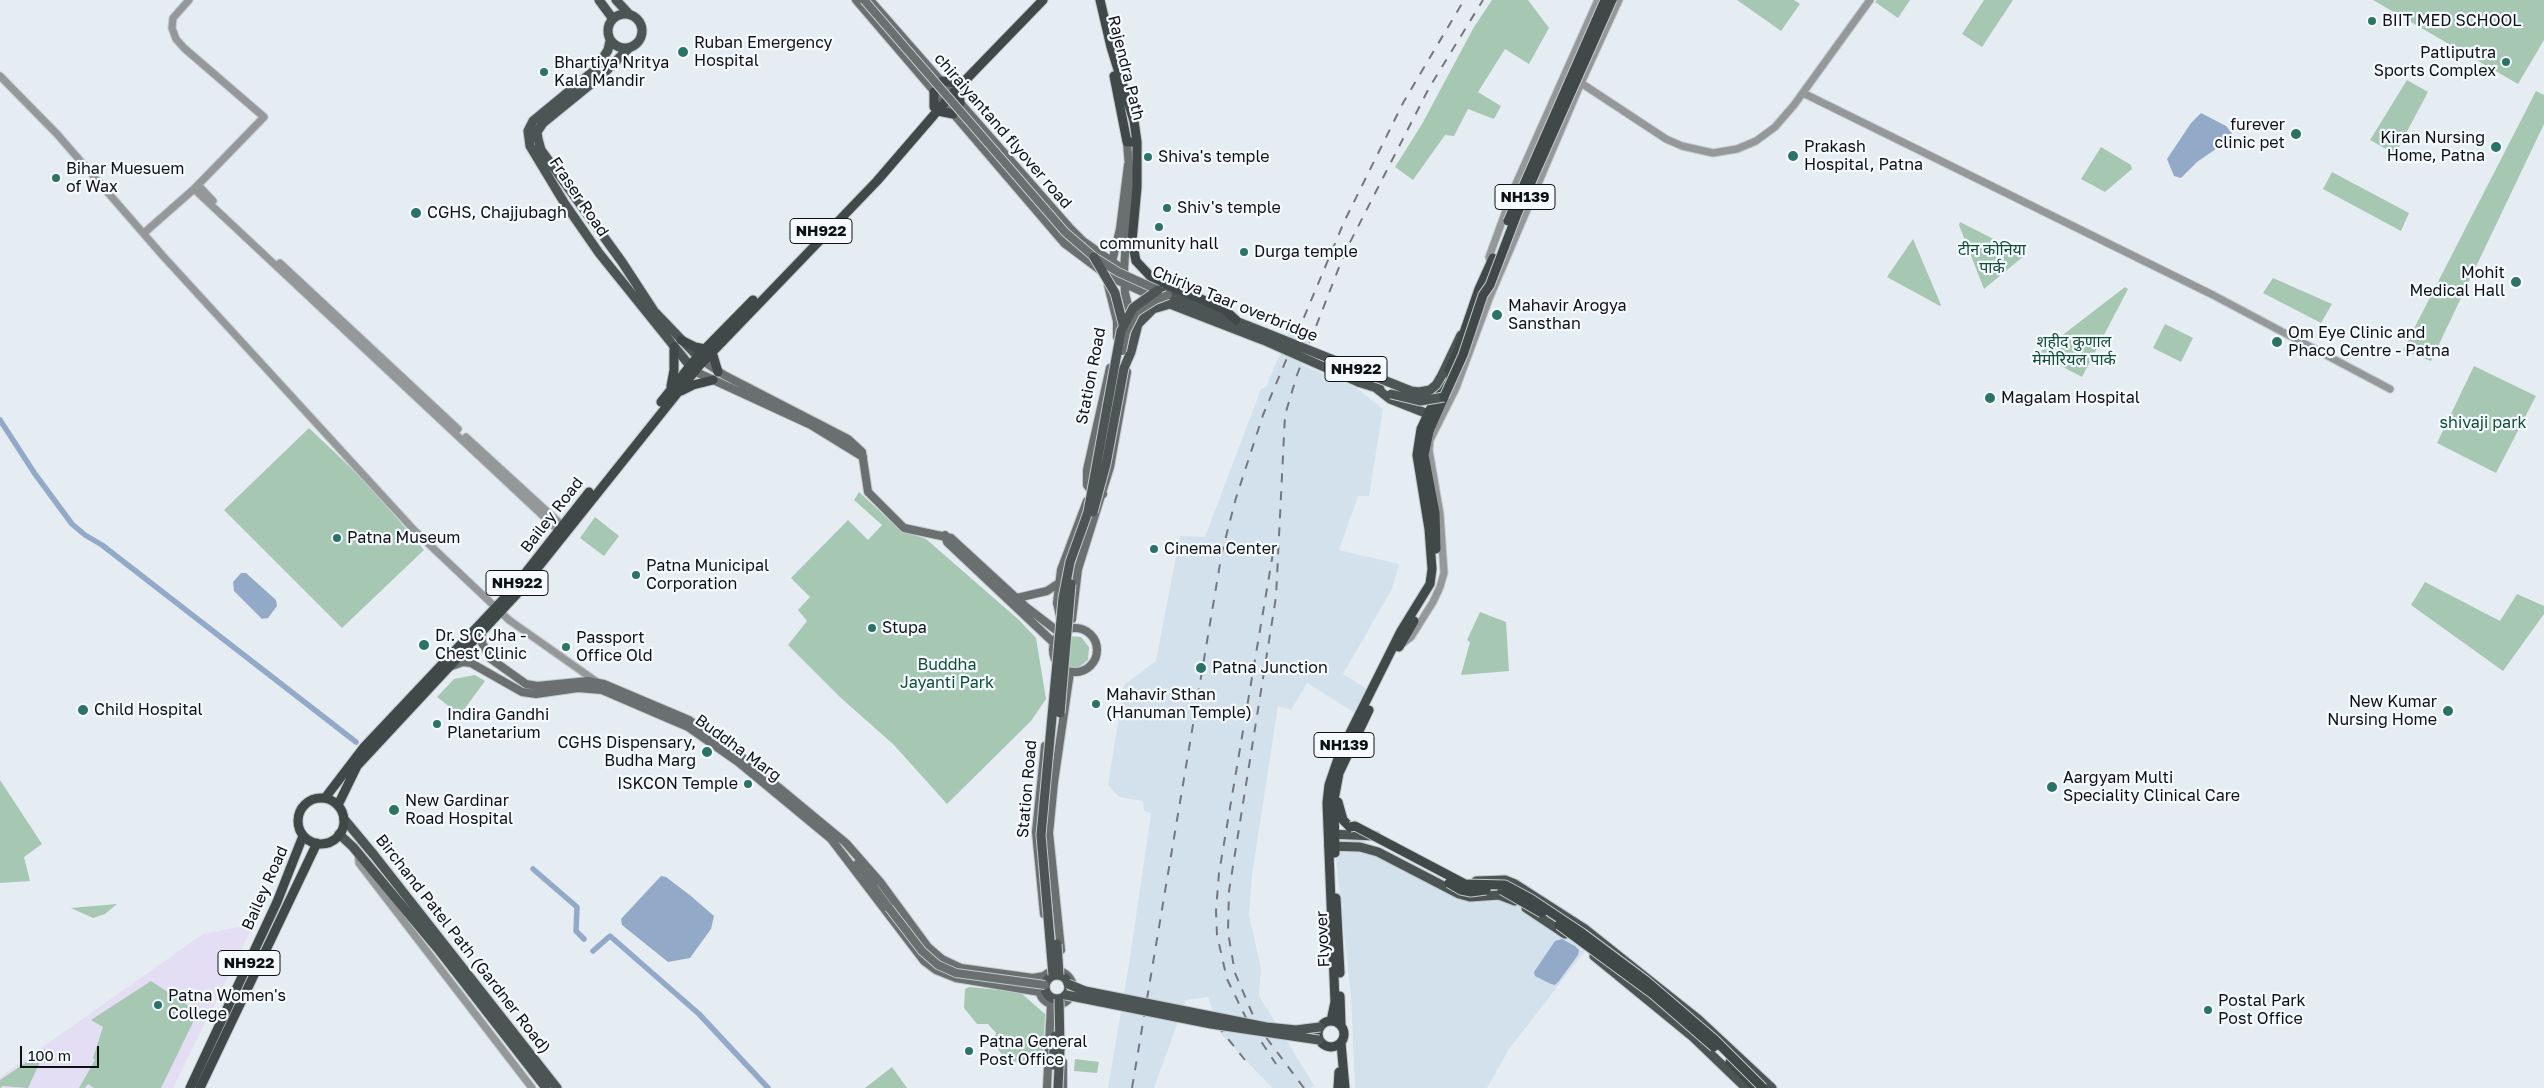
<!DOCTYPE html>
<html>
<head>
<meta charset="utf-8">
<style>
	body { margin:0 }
	#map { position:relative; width:2544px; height:1088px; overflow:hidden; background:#e5edf3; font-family:"Golos Text",sans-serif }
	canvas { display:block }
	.scale { position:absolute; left:20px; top:1046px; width:79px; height:22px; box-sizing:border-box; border:2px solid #0f1113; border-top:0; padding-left:6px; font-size:15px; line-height:18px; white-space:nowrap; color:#0f1113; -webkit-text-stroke:4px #f4faff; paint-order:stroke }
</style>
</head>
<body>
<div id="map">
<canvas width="2544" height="1088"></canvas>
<div class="scale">100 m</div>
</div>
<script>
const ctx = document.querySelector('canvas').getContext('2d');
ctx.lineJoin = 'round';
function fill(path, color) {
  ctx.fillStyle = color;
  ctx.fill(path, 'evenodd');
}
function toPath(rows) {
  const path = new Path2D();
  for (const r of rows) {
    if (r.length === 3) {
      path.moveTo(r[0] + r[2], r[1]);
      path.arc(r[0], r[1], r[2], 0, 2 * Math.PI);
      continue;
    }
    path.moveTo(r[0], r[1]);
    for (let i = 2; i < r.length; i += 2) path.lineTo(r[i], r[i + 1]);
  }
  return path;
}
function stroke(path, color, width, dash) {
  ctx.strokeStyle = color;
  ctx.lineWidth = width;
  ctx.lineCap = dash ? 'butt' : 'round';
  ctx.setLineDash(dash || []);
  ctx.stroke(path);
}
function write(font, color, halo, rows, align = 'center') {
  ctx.font = font + ' "Golos Text","Noto Sans Devanagari",sans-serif';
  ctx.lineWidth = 4.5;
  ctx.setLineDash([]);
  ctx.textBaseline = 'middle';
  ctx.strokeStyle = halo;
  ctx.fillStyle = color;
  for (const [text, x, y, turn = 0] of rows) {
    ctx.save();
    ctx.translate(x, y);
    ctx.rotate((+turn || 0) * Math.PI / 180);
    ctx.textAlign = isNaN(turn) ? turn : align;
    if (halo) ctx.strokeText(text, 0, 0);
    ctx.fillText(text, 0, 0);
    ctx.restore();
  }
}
const built = toPath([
	[1290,330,1312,338,1302,365,1355,387,1383,409,1369,496,1358,496,1339,550,1399,564,1392,589,1343,674,1369,690,1355,713,1307,683,1291,710,1278,706,1252,875,1249,916,1261,968,1259,996,1314,1085,1311,1088,1272,1088,1221,1034,1208,997,1186,1000,1154,1088,1108,1088,1129,964,1151,814,1144,810,1143,801,1119,797,1108,785,1124,685,1156,661,1180,536,1205,537,1261,389,1266,387],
	[1335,827,1361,839,1425,878,1500,897,1527,907,1585,951,1509,1049,1487,1088,1355,1088,1351,997,1333,832]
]);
const education = toPath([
	[254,924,173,1088,0,1088,0,1077,203,934]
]);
const green = toPath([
	[1492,0,1528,0,1549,28,1529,64,1505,49,1478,92,1501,106,1494,119,1468,109,1454,136,1445,135,1413,180,1395,167,1422,124,1474,27],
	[1737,0,1794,0,1800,4,1781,31],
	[1877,0,1910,0,1898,18,1875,2],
	[1984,0,2013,0,1982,47,1962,34],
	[2373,0,2544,0,2544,40,2518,84],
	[2407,80,2428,92,2395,154,2370,140],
	[2536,91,2544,95,2544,124,2431,361,2403,350],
	[2101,147,2131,165,2132,169,2105,192,2081,179],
	[2332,172,2409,213,2401,231,2323,189],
	[1960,222,2025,255,1984,289,1959,225],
	[1913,239,1941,305,1940,306,1887,277],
	[2273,278,2332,304,2321,323,2263,293],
	[2125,287,2128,289,2082,377,2038,354],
	[2165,324,2193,338,2181,362,2153,348],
	[2474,366,2536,396,2496,473,2437,443],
	[309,428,368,484,424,550,342,628,224,510],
	[859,492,900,530,926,539,1019,620,1036,638,1046,699,1031,721,947,804,894,745,841,698,788,645,807,621,798,610,810,597,791,578,848,520,868,540,882,525,854,500],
	[595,517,619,536,604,556,580,538],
	[2425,582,2500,621,2517,594,2544,606,2544,614,2503,671,2411,605],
	[1480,612,1506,622,1509,671,1461,675,1470,642,1467,640],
	[1068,636,1081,637,1089,647,1088,660,1078,668,1066,667],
	[475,675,485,681,460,715,437,697,454,679],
	[0,780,42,844,24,857,30,881,0,883],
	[117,904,105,914,93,918,71,908],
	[151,981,198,1012,161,1088,94,1088,88,1084,85,1088,79,1088,95,1060,93,1058,103,1027,91,1020],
	[969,987,1020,992,1045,1014,1043,1065,1007,1061,994,1044,996,1033,988,1024,977,1024,964,1008,965,989],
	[46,1049,28,1088,3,1086,0,1088,0,1080],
	[1075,1059,1099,1062,1097,1073,1074,1071],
	[892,1067,907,1088,865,1088]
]);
const water = toPath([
	[2201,113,2226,126,2232,133,2229,140,2197,162,2181,178,2174,176,2167,159,2191,123],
	[241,573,246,573,276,600,277,606,268,618,262,619,234,591,233,582],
	[661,876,666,877,691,896,714,916,711,929,690,958,668,962,622,925,621,919],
	[1562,939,1575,946,1579,950,1578,955,1559,981,1555,985,1551,984,1535,976,1534,972,1555,941]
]);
const canal = toPath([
	[0,420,35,474,72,524,85,535,102,545,356,742],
	[533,869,577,907,576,931,584,939],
	[593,951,610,936,699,1014,768,1088]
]);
const tertiary = toPath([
	[0,76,57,134,163,256,414,530,509,620,597,682],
	[1581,83,1666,139,1682,146,1713,153,1737,149,1756,141,1775,127,1794,105,1870,0],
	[1803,93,2213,295,2390,389],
	[198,185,213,201],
	[194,189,558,530],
	[144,233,194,189,264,117,184,48,176,39,172,28,173,18,189,0],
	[280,263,458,429],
	[1491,263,1489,257,1515,186,1598,0],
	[466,437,562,525],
	[1402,644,1411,637,1433,602,1440,587,1444,573,1440,514,1429,450,1430,440,1456,388,1489,299,1581,83,1619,0],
	[358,852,359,863,532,1088]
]);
const secondary = toPath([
	[856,0,1064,243,1108,276,1154,297],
	[870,0,1069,227,1083,241,1124,270],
	[1127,142,1130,179,1124,270,1125,293,1131,318],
	[1111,266,1120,229,1128,165],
	[1108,285,1117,321,1117,337],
	[703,361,724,375,848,439,862,452,868,492,904,528,951,538,1026,607,1060,633],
	[694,371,811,425,863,457],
	[1103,494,1090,489,1087,485,1087,470,1110,368],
	[945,535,947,542,1054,643],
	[1017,598,1047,591,1059,583],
	[1060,616,1057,603,1061,570,1087,501],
	[1072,619,1078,569,1110,467,1127,372],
	[1075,650,22],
	[482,632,482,643,491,659,526,684,537,686,588,681,604,684,689,720,730,747,846,843,881,883,928,947,942,959,961,968,1033,978,1044,976],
	[449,667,463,662,471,663,522,692,536,694,578,688,602,690,688,727,738,762,831,839,924,961,936,970,956,978,1040,992],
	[857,864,889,908],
	[1044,914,1036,832,1045,746],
	[1061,950,1049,833,1054,782,1070,672],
	[1056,988,17],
	[1047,1088,1051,1004],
	[1063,1088,1063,1062]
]);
const primary = toPath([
	[599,0,613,19],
	[616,0,630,15],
	[625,31,17],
	[610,41,608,50,596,69,533,121,528,131,530,146,565,204,599,253,694,371],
	[629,48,602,75,543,123,537,132,538,139,541,150,622,262,654,311,702,361],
	[1162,292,1266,333],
	[1124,368,1131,352,1138,324,1153,309,1170,304,1263,340],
	[1442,375,1461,335],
	[1358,382,1380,389],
	[1376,388,1390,399,1428,414],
	[344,819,374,855,557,1088],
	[339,834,353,847,438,949,546,1088],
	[1329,834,1376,836],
	[1329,846,1360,847,1378,852,1459,894,1470,897,1499,895,1515,901],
	[1476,881,1505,880,1515,884,1585,929,1698,1019,1772,1088],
	[1526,908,1565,934],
	[1594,956,1693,1037,1746,1088],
	[1057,987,12]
]);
const trunk = toPath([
	[1100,0,1111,47,1134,121,1137,142,1137,187,1132,241,1136,261,1152,278,1224,309,1236,320],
	[1114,76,1127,142,1137,142],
	[942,81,956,83],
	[959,86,960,103],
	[934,92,934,107],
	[938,111,953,114],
	[681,340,695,347,705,349],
	[712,352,718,372],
	[671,386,674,370,674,347],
	[681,391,693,385,713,380],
	[661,402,697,357,753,300],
	[1436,549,1435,513,1424,455,1429,431,1444,397],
	[1399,647,1414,621],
	[321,821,23],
	[325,798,364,747,512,590,589,492],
	[1338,802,1343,820,1350,827],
	[338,805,357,766,516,595,699,366,877,181,952,94,1043,0],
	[1335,853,1334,800,1339,773,1369,710],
	[1336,898,1340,973],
	[1340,996,1341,1025],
	[1331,1034,13],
	[1331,1021,1335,1002,1327,803,1329,785,1340,753,1401,631,1430,584,1432,569,1429,529,1417,455,1421,429,1457,353,1479,289,1493,258],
	[1341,1043,1345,1088],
	[1730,1062,1756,1088],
	[190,1088,277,902,303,836],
	[200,1088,317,843],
	[1338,1088,1339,1072]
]);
const rail = toPath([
	[1273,553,1219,873,1216,911,1217,935,1227,979,1247,1020,1276,1064],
	[1217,1025,1245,1060],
	[1132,1088,1222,552,1236,498,1263,415,1344,222,1403,103,1464,0],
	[1304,1088,1268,1040,1252,1013,1235,973,1228,932,1229,891,1276,597,1285,415,1297,375,1345,252,1429,88,1483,0]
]);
const secondaryBridge = toPath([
	[864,0,1065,232,1094,257,1118,272,1158,290],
	[1122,351,1126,332,1136,312,1155,300,1168,295],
	[889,908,922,951,938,965,956,973,1045,985]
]);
const primaryBridge = toPath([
	[1094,257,1115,293,1123,324],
	[1266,333,1411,391,1419,392,1430,390,1436,385,1442,375],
	[1263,340,1358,382],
	[1391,394,1420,401,1444,397],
	[1093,512,1106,464,1124,368],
	[1060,713,1071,584],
	[1057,944,1059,975],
	[1053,975,1041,835,1063,598,1070,562,1088,512,1121,331,1133,308,1158,290],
	[1068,984,1085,991,1266,1027,1296,1030,1320,1027],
	[1066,995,1211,1024,1319,1040],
	[1053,1065,1055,1036],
	[1058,1088,1060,1048,1059,999]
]);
const trunkBridge = toPath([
	[1508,221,1605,0],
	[1444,397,1463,355,1483,295,1490,285,1517,214,1612,0],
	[1350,827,1355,826,1465,884,1505,885,1531,899,1582,933,1645,980,1715,1040,1763,1088],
	[1449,883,1461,890,1471,892,1486,890],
	[1502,890,1542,913],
	[1559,925,1653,994,1714,1047]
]);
const markers = [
	[2372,21,5,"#2b7267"],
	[683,52,6,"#2b7267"],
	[2506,62,5,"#2b7267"],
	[544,72,5,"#2b7267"],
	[2296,134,6,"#2b7267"],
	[2496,147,6,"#2b7267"],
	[1793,156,6,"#2b7267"],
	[1148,157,5,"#2b7267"],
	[56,178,5,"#2b7267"],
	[1167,208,5,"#2b7267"],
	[416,213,6,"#2b7267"],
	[1159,227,5,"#2b7267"],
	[1244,252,5,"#2b7267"],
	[2516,282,6,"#2b7267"],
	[1497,315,6,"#2b7267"],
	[2277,342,6,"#2b7267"],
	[1990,398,6,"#2b7267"],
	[337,538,5,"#2b7267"],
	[1154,549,5,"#2b7267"],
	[636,575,5,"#2b7267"],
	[872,628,5,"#2b7267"],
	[424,645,6,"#2b7267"],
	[566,647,5,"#2b7267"],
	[1201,668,6,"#2b7267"],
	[1096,704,5,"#2b7267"],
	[83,710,6,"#2b7267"],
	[2448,711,6,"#2b7267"],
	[437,724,5,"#2b7267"],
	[707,752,6,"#2b7267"],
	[748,784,5,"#2b7267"],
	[2052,787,6,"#2b7267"],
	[394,810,6,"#2b7267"],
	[158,1005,5,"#2b7267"],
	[2208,1010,5,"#2b7267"],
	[969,1051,5,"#2b7267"]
];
const shields = [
	[1525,197,60],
	[821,231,62],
	[1356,369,62],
	[517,583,62],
	[1344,745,60],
	[249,963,62]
];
const shieldNames = [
	["NH139",1525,197],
	["NH922",821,231],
	["NH922",1356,369],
	["NH922",517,583],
	["NH139",1344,745],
	["NH922",249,963]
];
const poiNames = [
	["BIIT MED SCHOOL",2382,21],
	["Ruban Emergency",694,43],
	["Hospital",694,61],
	["Patliputra",2496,53,"right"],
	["Sports Complex",2496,71,"right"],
	["Bhartiya Nritya",554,63],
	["Kala Mandir",554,81],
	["furever",2285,125,"right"],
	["clinic pet",2285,143,"right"],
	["Kiran Nursing",2485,138,"right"],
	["Home, Patna",2485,156,"right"],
	["Prakash",1804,147],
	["Hospital, Patna",1804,165],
	["Shiva's temple",1158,157],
	["Bihar Muesuem",66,169],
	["of Wax",66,187],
	["Shiv's temple",1177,208],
	["CGHS, Chajjubagh",427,213],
	["community hall",1159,244,"center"],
	["Durga temple",1254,252],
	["Mohit",2505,273,"right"],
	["Medical Hall",2505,291,"right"],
	["Mahavir Arogya",1508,306],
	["Sansthan",1508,324],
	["Om Eye Clinic and",2288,333],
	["Phaco Centre - Patna",2288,351],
	["Magalam Hospital",2001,398],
	["Patna Museum",347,538],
	["Cinema Center",1164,549],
	["Patna Municipal",646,566],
	["Corporation",646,584],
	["Stupa",882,628],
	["Dr. S C Jha -",435,636],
	["Chest Clinic",435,654],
	["Passport",576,638],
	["Office Old",576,656],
	["Patna Junction",1212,668],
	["Mahavir Sthan",1106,695],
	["(Hanuman Temple)",1106,713],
	["New Kumar",2437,702,"right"],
	["Nursing Home",2437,720,"right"],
	["Child Hospital",94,710],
	["Indira Gandhi",447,715],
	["Planetarium",447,733],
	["CGHS Dispensary,",696,743,"right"],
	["Budha Marg",696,761,"right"],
	["Aargyam Multi",2063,778],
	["Speciality Clinical Care",2063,796],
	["ISKCON Temple",738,784,"right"],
	["New Gardinar",405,801],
	["Road Hospital",405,819],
	["Patna Women's",168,996],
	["College",168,1014],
	["Postal Park",2218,1001],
	["Post Office",2218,1019],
	["Patna General",979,1042],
	["Post Office",979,1060]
];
const streetNames = [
	["Rajendra Path",1126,68,76],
	["chiraiyantand flyover road",1003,131,49],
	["Fraser Road",579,197,56],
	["Chiriya Taar overbridge",1235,304,22],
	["Station Road",1091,376,-79],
	["Bailey Road",552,515,-52],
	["Buddha Marg",738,748,36],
	["Station Road",1027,789,-85],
	["Bailey Road",265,888,-66],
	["Flyover",1323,939,-93],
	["Birchand Patel Path (Gardner Road)",463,944,52]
];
const parkNames = [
	["टीन कोनिया",1992,250],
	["पार्क",1992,268],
	["शहीद कुणाल",2074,342],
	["मेमोरियल पार्क",2074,360],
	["shivaji park",2483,423],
	["Buddha",947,665],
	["Jayanti Park",947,683]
];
fill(built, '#d3e1ec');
fill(education, '#e3def4');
fill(green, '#a6c7b1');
fill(water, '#92aac8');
stroke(canal, '#92aac8', 5.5);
stroke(tertiary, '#c3cacf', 9);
stroke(secondary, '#c3cacf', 10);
stroke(primary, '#c3cacf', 11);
stroke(trunk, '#c3cacf', 11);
stroke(tertiary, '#949898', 7);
stroke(secondary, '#6a7070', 8);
stroke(primary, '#4d5454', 9);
stroke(trunk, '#414848', 9);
stroke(rail, '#74787c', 2, [9, 9]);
stroke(secondaryBridge, '#c3cacf', 10, []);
stroke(primaryBridge, '#c3cacf', 11, []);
stroke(trunkBridge, '#c3cacf', 11, []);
stroke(secondaryBridge, '#6a7070', 8);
stroke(primaryBridge, '#4d5454', 9);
stroke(trunkBridge, '#414848', 9);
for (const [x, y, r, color] of markers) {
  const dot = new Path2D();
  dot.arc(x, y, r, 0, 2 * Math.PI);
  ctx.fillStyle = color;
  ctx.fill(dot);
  stroke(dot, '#f4faff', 2);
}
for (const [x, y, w] of shields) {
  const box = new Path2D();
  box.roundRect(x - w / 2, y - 12.5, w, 25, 4);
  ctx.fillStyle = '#f4faff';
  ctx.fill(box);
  stroke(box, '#0f1113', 1);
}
write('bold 15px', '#0f1113', null, shieldNames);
write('16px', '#0f1113', '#f4faff', poiNames, 'left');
write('16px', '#0f1113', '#f4faff', streetNames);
write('16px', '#114e2f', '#f4faff', parkNames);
</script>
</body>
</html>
